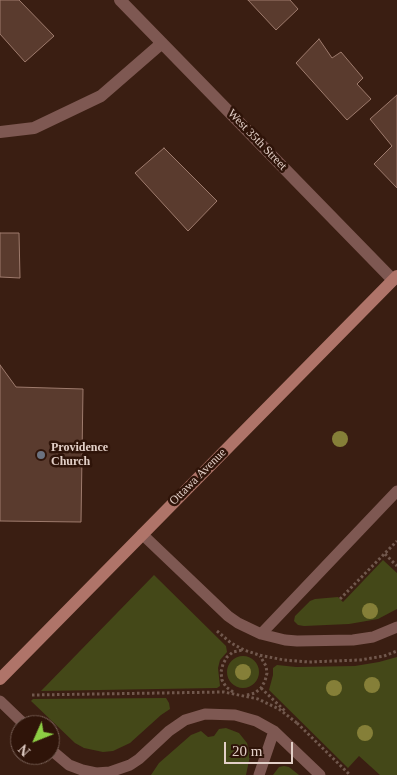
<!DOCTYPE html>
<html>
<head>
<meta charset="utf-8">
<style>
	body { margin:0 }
	#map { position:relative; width:397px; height:775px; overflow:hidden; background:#3a1e12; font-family:Georgia,serif }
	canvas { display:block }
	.north { position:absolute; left:10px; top:715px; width:50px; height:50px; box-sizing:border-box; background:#2f1409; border:1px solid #775f55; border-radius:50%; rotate:226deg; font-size:14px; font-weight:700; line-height:20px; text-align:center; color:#e2cfc7 }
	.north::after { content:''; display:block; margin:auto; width:18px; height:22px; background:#8dce44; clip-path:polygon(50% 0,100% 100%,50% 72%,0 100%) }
	.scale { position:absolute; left:224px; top:742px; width:69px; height:22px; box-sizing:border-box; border:2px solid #e2cfc7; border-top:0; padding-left:6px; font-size:15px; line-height:18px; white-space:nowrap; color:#e2cfc7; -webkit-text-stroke:4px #2f1409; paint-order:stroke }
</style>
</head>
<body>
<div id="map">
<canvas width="397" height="775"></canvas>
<div class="north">N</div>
<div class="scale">20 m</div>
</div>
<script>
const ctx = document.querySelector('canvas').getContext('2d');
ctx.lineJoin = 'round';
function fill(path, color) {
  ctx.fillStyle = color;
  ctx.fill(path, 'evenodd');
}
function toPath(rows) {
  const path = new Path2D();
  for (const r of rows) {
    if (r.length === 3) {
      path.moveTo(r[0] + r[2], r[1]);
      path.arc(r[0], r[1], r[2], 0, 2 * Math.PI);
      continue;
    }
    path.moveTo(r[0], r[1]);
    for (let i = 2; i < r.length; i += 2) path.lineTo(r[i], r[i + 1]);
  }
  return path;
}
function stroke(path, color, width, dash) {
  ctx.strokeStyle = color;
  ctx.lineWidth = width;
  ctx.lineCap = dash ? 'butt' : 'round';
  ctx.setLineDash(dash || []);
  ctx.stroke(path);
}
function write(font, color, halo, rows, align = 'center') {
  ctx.font = font + ' Georgia,serif';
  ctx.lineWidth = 5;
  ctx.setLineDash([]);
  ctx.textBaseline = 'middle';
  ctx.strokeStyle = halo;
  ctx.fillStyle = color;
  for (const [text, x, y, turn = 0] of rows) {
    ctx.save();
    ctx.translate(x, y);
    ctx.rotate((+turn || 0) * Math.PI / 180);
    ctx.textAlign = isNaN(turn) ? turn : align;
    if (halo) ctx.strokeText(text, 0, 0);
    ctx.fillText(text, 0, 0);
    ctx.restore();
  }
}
const green = toPath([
	[383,560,397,573,397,609,395,610,378,619,349,624,304,626,298,625,294,621,295,616,310,601,315,599,338,597,343,602],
	[154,575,226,646,227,652,220,660,218,668,220,686,217,688,41,691],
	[243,672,16],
	[397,657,397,775,380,775,359,756,348,768,269,690,273,675,273,668,277,665,296,667,355,666,379,662],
	[166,698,169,703,170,709,161,715,130,743,113,751,103,752,84,748,75,743,31,701,33,699],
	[226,728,239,733,247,743,250,756,246,775,151,775,159,763,191,735,201,731,208,737,214,736,219,729],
	[284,766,289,767,299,775,273,775,279,767]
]);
const building = toPath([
	[0,0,19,0,54,36,25,62,0,34,0,0],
	[248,0,290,0,298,9,276,30,248,0],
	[319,39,332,58,341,52,363,78,357,84,371,99,347,120,296,63,319,39],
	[397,95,397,188,374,164,392,146,370,119,397,95],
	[164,148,217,201,188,231,135,173,164,148],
	[0,233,19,233,20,278,0,277,0,233],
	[0,365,16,387,83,389,81,522,0,521,0,365]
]);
const path = toPath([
	[385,554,397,566],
	[340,599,397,541],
	[217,631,231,643,244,650,259,655,284,660,309,662,360,660,384,656,397,651],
	[261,688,285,711],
	[233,692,226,687,222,680,221,672,223,664,227,657,233,652,243,650],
	[32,695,224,692,258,699,279,709,297,723],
	[247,695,255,693,261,688,265,681,267,673,266,666,260,656],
	[297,723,350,775]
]);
const lane = toPath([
	[142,534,228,616,238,623,261,634,285,640,297,641,353,640,373,637,397,627],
	[261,634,397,491],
	[0,701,25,725],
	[50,749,69,765,82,770,96,773,110,772,130,765,139,759,169,731,185,720,205,714,235,715,256,721,274,731,320,775],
	[259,775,274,731]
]);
const street = toPath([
	[120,0,393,280],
	[0,132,34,128,101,96,162,43]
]);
const secondary = toPath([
	[0,679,397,276]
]);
const trees = [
	[340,439],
	[370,611],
	[243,672],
	[372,685],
	[334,688],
	[365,733]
];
const markers = [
	[41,455,5,"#6b7280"]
];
const streetNames = [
	["West 35th Street",257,140,46],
	["Ottawa Avenue",198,477,-45]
];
const poiNames = [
	["Providence",51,448],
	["Church",51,462]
];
fill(green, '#444818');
fill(building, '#5a3b2e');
stroke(building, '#9e7b6d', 1);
stroke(path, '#71584d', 3, [2.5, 2.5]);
stroke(lane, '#7e5852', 11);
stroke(street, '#7e5852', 12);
stroke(secondary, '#af7469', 12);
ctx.fillStyle = '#857f38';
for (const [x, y] of trees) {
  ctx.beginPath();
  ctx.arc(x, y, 8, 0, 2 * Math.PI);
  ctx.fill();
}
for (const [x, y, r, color] of markers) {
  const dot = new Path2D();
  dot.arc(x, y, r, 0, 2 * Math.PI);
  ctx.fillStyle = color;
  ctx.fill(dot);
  stroke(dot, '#2f1409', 2);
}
write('12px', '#e2cfc7', '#2f1409', streetNames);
write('bold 12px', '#e2cfc7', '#2f1409', poiNames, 'left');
</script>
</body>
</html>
